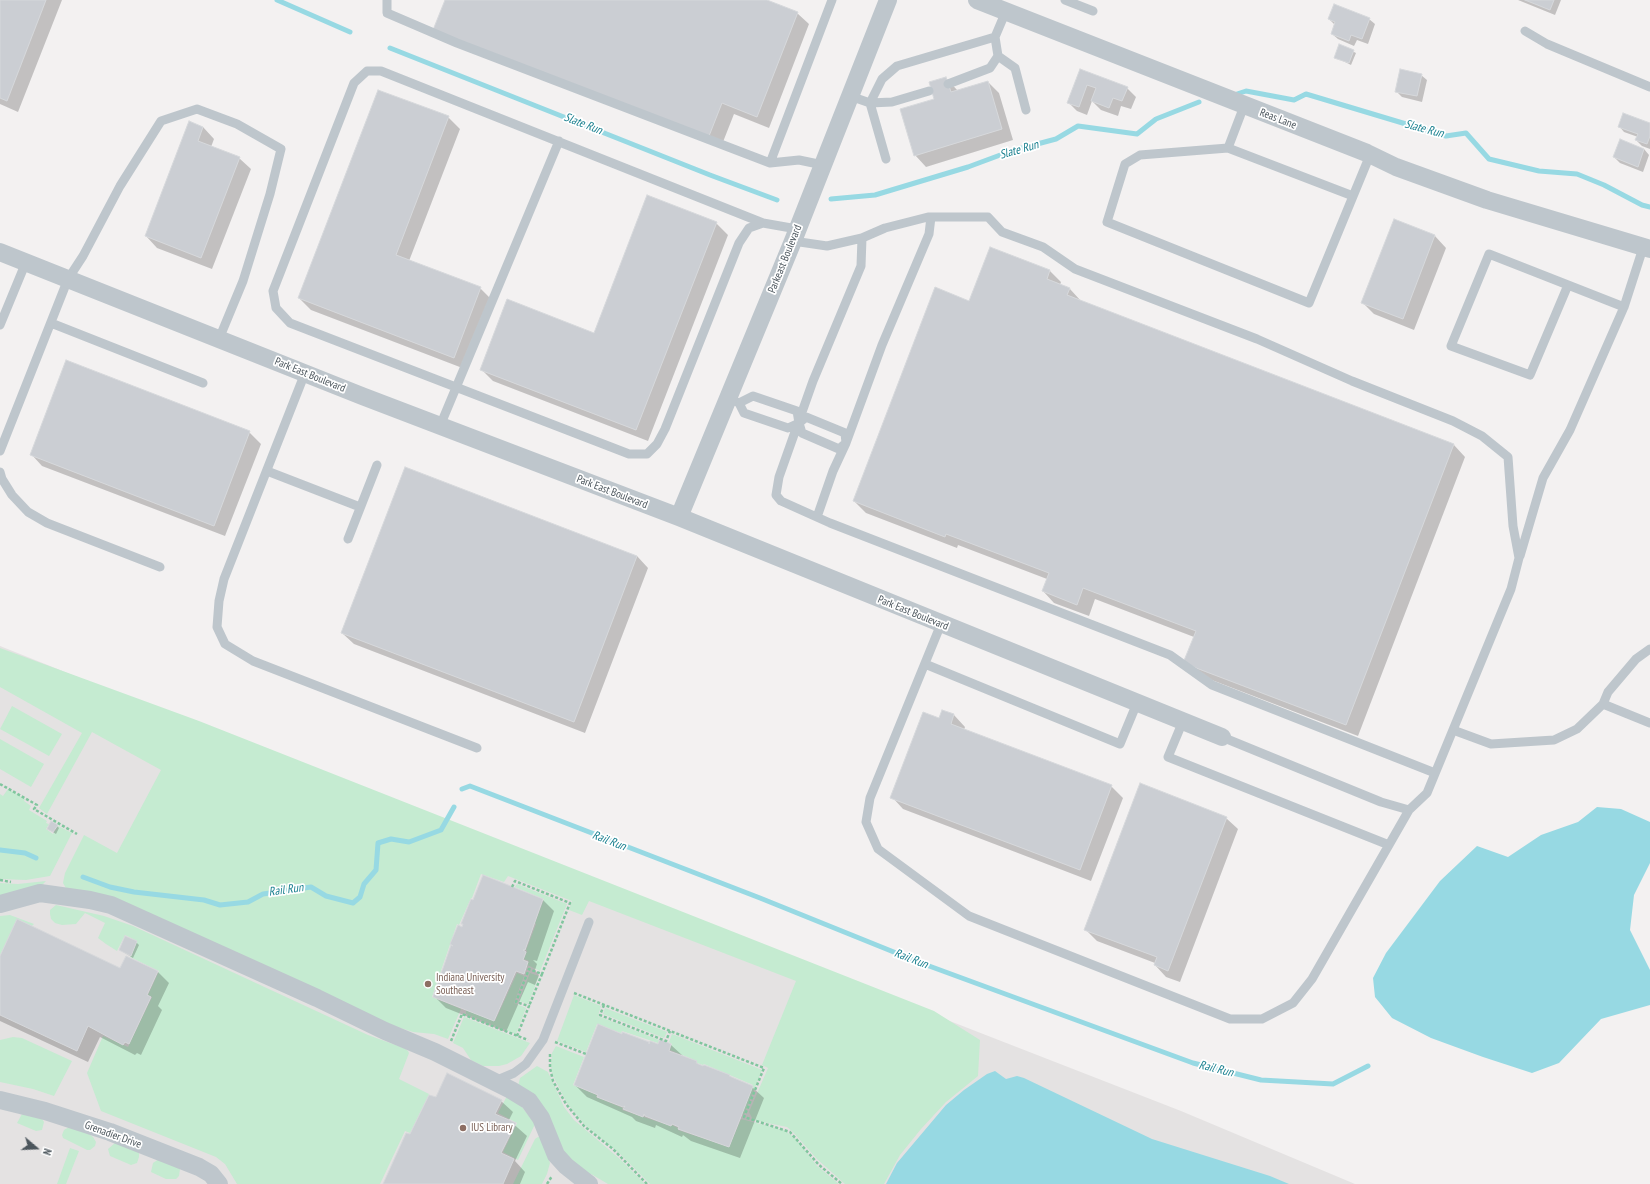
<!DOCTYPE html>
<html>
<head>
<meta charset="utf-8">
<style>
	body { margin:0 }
	#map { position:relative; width:1650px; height:1184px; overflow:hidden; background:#f3f1f1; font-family:"PT Sans Narrow",sans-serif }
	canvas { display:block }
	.north { position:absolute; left:16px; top:1128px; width:40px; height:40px; -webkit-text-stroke:3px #fff; paint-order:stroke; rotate:109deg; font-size:11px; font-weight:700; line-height:16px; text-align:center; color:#4b555c }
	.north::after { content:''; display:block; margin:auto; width:14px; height:18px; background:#4b555c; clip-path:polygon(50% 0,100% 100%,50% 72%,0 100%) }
</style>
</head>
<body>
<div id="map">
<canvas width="1650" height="1184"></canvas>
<div class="north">N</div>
</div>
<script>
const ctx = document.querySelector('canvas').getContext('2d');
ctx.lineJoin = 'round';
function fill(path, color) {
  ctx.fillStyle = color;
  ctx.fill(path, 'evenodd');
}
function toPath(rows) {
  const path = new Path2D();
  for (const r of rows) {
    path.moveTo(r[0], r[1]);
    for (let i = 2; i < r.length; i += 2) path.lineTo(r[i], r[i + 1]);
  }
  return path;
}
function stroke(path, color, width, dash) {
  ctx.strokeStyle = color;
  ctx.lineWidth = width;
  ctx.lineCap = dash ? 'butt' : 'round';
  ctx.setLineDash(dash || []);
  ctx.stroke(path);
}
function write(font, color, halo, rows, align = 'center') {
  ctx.font = font + ' "PT Sans Narrow",sans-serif';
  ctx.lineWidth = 3.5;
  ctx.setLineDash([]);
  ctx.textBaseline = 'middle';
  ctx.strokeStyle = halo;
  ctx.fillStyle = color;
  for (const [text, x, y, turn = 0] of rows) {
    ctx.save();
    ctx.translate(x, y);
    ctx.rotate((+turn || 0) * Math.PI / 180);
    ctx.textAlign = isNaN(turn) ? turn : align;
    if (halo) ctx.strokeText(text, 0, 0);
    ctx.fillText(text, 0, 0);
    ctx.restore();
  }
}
const education = toPath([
	[0,646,531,858,1181,1111,1355,1184,0,1184]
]);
const green = toPath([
	[0,648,199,721,934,1011,980,1040,978,1076,946,1102,921,1129,900,1155,884,1184,845,1184,817,1159,793,1132,787,1127,753,1120,749,1112,768,1068,762,1065,796,981,589,901,582,915,569,910,572,901,508,876,504,882,481,874,472,898,471,898,459,925,457,924,432,997,461,1009,448,1039,434,1034,413,1032,385,1023,67,890,63,883,65,873,84,835,117,853,161,770,92,732,47,814,39,808,82,733,0,687],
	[12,706,62,734,49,756,0,729],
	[0,739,44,764,31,787,0,769],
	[8,789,25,799,24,801,31,806,29,810,47,821,46,823,49,824,46,829,53,834,58,826,72,833,50,876,26,880,0,879,0,794,3,796],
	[46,881,40,887,0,896,0,883,18,884],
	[517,884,567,904,540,971,527,965,529,961,524,959,527,951,526,950,536,924,535,923,544,899,515,887],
	[56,905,104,916,133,926,368,1035,404,1048,408,1051,409,1053,399,1079,429,1094,410,1133,405,1131,380,1184,237,1184,225,1164,216,1157,101,1111,87,1073,103,1036,128,1047,152,997,148,995,159,971,130,957,137,941,125,935,117,951,106,944,98,938,105,923,85,913,76,924,62,925,55,923,51,919,50,914,50,910],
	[10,915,34,924,32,926,17,919,0,955,0,916],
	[517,973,524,976,514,1003,526,1008,516,1034,466,1014,466,1010,495,1021],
	[530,973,539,976,528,1004,519,1001],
	[574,995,601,1006,598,1016,659,1040,658,1043,622,1031,621,1033,597,1024,586,1052,557,1041],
	[605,1008,667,1032,664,1038,603,1014],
	[464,1017,530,1043,521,1056,507,1064,499,1066,483,1066,471,1060,463,1048,453,1043],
	[672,1034,762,1070,744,1115,742,1114,753,1085,704,1064,703,1065,697,1063,697,1061,670,1050,672,1044,669,1042],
	[13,1037,22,1038,72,1061,54,1096,33,1089,0,1082,0,1040],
	[556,1046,584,1057,573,1085,597,1095,596,1097,623,1108,622,1110,671,1126,672,1125,678,1128,678,1130,729,1147,741,1119,784,1130,796,1139,817,1166,839,1184,650,1184,620,1154,585,1125,567,1103,553,1076,551,1066,552,1053],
	[537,1066,548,1072,564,1107,574,1120,621,1160,645,1184,608,1184,591,1174,587,1174,570,1160,518,1086,520,1078],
	[507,1096,522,1107,535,1124,518,1160,503,1152,517,1123,498,1113],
	[22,1114,42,1119,44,1122,42,1130,36,1131,17,1123],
	[69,1127,85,1131,93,1137,96,1142,95,1146,90,1150,87,1150,63,1138,62,1135,64,1130],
	[538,1137,541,1137,550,1163,547,1174,542,1184,513,1184,535,1139],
	[115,1143,139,1152,139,1157,137,1163,131,1165,110,1156,108,1149],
	[70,1148,79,1151,66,1184,57,1184],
	[159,1159,177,1166,180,1169,179,1176,176,1179,166,1179,151,1172,153,1163]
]);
const water = toPath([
	[1597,807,1621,809,1650,822,1650,863,1634,895,1630,930,1650,970,1650,1005,1601,1019,1559,1063,1532,1073,1483,1057,1431,1038,1392,1018,1375,997,1373,978,1386,953,1440,881,1477,846,1508,857,1541,835,1578,822],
	[995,1071,1006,1079,1017,1076,1024,1078,1152,1139,1270,1176,1289,1184,886,1184,897,1163,946,1105,964,1090,987,1074]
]);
const shadow = toPath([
	[0,0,62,0,18,112,0,104],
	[446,0,764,0,797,13,809,24,769,128,734,114,721,147],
	[1518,0,1561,0,1555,15],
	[1329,19,1369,19,1375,24,1368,44,1357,40,1354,46,1338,39,1332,34,1335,25],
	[1340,45,1356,53,1351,65,1335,57],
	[1080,70,1127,88,1136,97,1131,109,1121,106,1118,116,1101,110,1092,101,1087,115,1077,111,1068,102],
	[1421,75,1427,80,1422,102,1402,97,1396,91],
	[946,78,958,91,988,82,999,93,1013,140,926,167,915,155],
	[448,117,460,129,409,261,480,288,492,300,465,369,311,310,299,298],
	[1650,124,1650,149,1642,146,1636,140,1638,137,1624,132,1619,126],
	[203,127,214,139,211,147,239,158,251,169,212,269,157,248,146,236],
	[1620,141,1644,149,1649,155,1643,172,1620,163,1614,157],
	[1394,220,1435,236,1446,248,1414,330,1374,314,1362,302],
	[716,223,728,235,648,441,493,381,481,369,594,334],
	[990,248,1050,271,1061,282,1060,285,1070,289,1081,301,1454,445,1465,457,1358,736,1196,674,1194,637,1095,599,1089,616,1054,603,1043,591,1047,579,958,545,957,548,866,513,854,501,970,302],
	[249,432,261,444,225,536,42,466,31,454],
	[637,556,648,568,585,733,354,644,342,633],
	[942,711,954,715,965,727,964,730,1111,786,1123,798,1091,881,903,809,892,797,939,719],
	[1226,818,1238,829,1180,982,1166,977,1155,965,1155,963,1097,941,1085,929],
	[57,826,59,828,56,834,48,829],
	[484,876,543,900,554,911,537,961,533,960,537,964,535,970,539,975,535,985,528,982,506,1032,446,1008,434,996],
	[136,942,139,945,133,958,120,950],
	[0,959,158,972,169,983,158,1006,162,1010,141,1055,137,1053,135,1055,100,1037,88,1062,0,1021],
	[622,1035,650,1045,659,1046,661,1041,671,1045,683,1056,696,1062,700,1066,729,1075,733,1079,752,1087,764,1098,740,1158,691,1141,683,1135,682,1137,656,1125,655,1128,636,1121,632,1117,587,1097,575,1085],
	[436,1098,501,1101,513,1112,509,1120,527,1136,515,1161,525,1172,520,1184,384,1184,411,1135]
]);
const stream = toPath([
	[277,0,350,32],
	[390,48,710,175,777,200],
	[1234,95,1246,91,1294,100,1306,94,1446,136,1466,133,1489,159,1539,171,1577,174,1604,185,1642,205,1650,207],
	[831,199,875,195,968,167,1011,151,1056,139,1078,126,1137,134,1156,119,1199,102],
	[462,789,470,786,760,898,921,963,1193,1063,1261,1080,1333,1084,1368,1066],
	[0,850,25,853,36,858],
	[83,877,110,887,134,892,204,900,220,905,248,902,263,894,311,887,326,896,353,903,360,897,364,884,376,870,378,843,391,839,409,842,441,830,454,807]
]);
const building = toPath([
	[0,0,46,0,7,101,0,98,0,0],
	[445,0,767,0,798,12,757,117,722,103,709,136,433,30,445,0],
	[1525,0,1554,0,1550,10,1525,0],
	[1334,4,1370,18,1362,39,1351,35,1349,41,1331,34,1335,22,1328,19,1334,4],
	[1339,44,1354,50,1349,63,1334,58,1339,44],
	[1080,69,1128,87,1122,101,1113,98,1109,108,1091,101,1096,88,1087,85,1079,107,1067,103,1080,69],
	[1400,69,1422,74,1417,96,1395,92,1400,69],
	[946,77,951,92,988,81,1002,129,914,156,900,109,934,99,929,82,946,77],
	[378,90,449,116,396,255,481,287,454,358,298,298,378,90],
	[1623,113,1650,123,1650,136,1647,144,1635,140,1638,134,1618,127,1623,113],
	[189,121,203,127,198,141,240,157,201,258,145,236,189,121],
	[1620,139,1644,149,1638,167,1613,157,1620,139],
	[647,195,717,222,636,430,480,370,507,299,594,333,647,195],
	[1394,219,1435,235,1403,319,1361,303,1394,219],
	[990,247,1050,270,1047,279,1070,288,1067,295,1454,444,1346,725,1183,663,1196,631,1083,588,1077,605,1042,591,1049,573,946,534,945,537,853,501,935,287,969,301,990,247],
	[66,360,250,431,214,526,30,455,66,360],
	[405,467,637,556,574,722,341,633,405,467],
	[942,710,954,714,951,724,1112,785,1080,870,890,798,923,712,939,718,942,710],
	[1140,783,1227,817,1168,971,1154,965,1157,957,1084,930,1140,783],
	[51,821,58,825,53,832,47,829,51,821],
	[483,875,543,899,525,950,523,950,526,952,523,960,528,962,524,974,516,971,494,1021,433,997,451,945,453,946,450,944,458,925,462,927,463,924,461,924,471,899,473,900,483,875],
	[17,919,120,968,126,956,158,971,147,995,151,997,129,1044,125,1042,123,1045,88,1026,77,1051,0,1015,0,956,17,919],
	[125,936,137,941,131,956,119,950,125,936],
	[598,1024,622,1034,622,1032,649,1042,649,1044,650,1041,658,1044,660,1039,671,1044,669,1051,697,1061,696,1063,703,1066,704,1065,730,1075,729,1076,753,1086,729,1147,678,1129,679,1127,672,1124,671,1126,645,1116,644,1114,643,1117,623,1109,625,1106,623,1107,597,1097,598,1095,574,1085,598,1024],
	[447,1073,502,1100,495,1114,516,1123,501,1153,514,1159,503,1184,383,1184,406,1133,410,1134,429,1095,436,1097,447,1073]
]);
const path = toPath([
	[0,784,37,805,34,809,77,834],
	[0,880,11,882],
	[512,887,515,881,570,903,542,974],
	[574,993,764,1068,744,1117,790,1132,819,1165,842,1184],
	[604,1005,600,1015,666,1041,670,1031],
	[517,1036,529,1006,516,1002,529,969,542,974,529,1006],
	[451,1041,462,1014,528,1040],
	[555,1042,586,1054],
	[550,1054,550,1068,553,1081,566,1104,584,1126,613,1149,647,1184],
	[547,1184,552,1176]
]);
const service = toPath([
	[387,0,387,13,457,43,770,163,799,160,823,165],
	[1065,0,1093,11],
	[1525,31,1547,44,1650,87],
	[995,37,998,56,1015,68,1026,110],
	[948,84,990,68,998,56],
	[850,96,870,103,892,102,929,91],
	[1228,148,1244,106],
	[886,159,870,103,882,79,897,66,995,37,1006,11],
	[770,163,832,0],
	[1353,196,1228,148,1140,155,1125,164,1107,222,1309,303,1370,155],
	[763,223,381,71,367,71,354,83,273,291,276,308,290,323,629,454,647,454,657,444,665,429,739,243,749,228,763,223,797,229],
	[862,238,861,266,813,381,779,477,776,495,781,501,830,523,1170,655,1212,685,1435,773],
	[793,241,827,246,862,238,885,228,928,217,988,217,1002,232,1043,247,1075,269,1257,339,1352,381,1453,421,1482,436,1508,457,1513,526,1519,558,1511,589,1427,793,1409,810,1381,802,1222,737],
	[1568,285,1530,375,1451,346,1489,254,1568,285,1624,307],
	[51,323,203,383],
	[0,325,26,262],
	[305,373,224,579,219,601,217,627,225,644,253,661,477,748],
	[728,398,739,403,744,413,788,428,799,423,806,417,845,433,846,443,839,449,802,433,799,423,797,411,753,396,739,403],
	[440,426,559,141],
	[0,451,68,279,83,256,120,186,161,121,197,109,237,124,281,149,270,194,243,281,219,339],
	[267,471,360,507],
	[0,472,2,479,12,495,28,512,47,523,160,567],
	[817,517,833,471,846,443,882,345,929,234,931,217],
	[348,539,377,465],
	[1520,556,1543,478,1570,430,1624,307,1643,248],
	[941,624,870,798,866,822,878,849,969,916,1230,1019,1262,1019,1293,1003,1312,979,1409,810],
	[1650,649,1636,659,1608,692,1603,704,1650,723],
	[925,664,1120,744,1137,703],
	[1183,721,1168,757,1389,845],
	[1453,730,1491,744,1554,740,1577,729,1603,704],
	[495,1081,514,1073,526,1064,543,1040,589,922]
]);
const minor = toPath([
	[977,0,1367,153,1396,167,1487,200,1650,249],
	[0,252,362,396,679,517,1222,737],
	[679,517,793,241,888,0],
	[0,904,40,893,90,900,111,905,317,998,385,1031,435,1052,511,1090,529,1101,541,1118,556,1155,566,1166,589,1184],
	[0,1100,45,1111,110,1132,199,1167,211,1174,219,1184]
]);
const markers = [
	[428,984,4,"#8d6e63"],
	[463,1128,4,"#8d6e63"]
];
const streetNames = [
	["Reas Lane",1278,119,21],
	["Parkeast Boulevard",785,259,-68],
	["Park East Boulevard",310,375,22],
	["Park East Boulevard",612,492,21],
	["Park East Boulevard",913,613,22],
	["Grenadier Drive",113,1135,20]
];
const educationNames = [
	["Indiana University",436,978],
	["Southeast",436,991],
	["IUS Library",471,1128]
];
const waterNames = [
	["Slate Run",583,124,21],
	["Slate Run",1424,129,15],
	["Slate Run",1019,150,-16],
	["Rail Run",609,841,21],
	["Rail Run",286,890,-8],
	["Rail Run",911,959,21],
	["Rail Run",1216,1069,14]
];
fill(education, '#e4e2e2');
fill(green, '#c5ebd1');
fill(water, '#97d9e3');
fill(shadow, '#0003');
stroke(stream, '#97d9e3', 5);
fill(building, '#cbced3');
stroke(building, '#d6d8db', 1);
stroke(path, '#80c69e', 2.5, [3, 2]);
stroke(service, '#bec6cc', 9);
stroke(minor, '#bec6cc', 18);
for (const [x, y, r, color] of markers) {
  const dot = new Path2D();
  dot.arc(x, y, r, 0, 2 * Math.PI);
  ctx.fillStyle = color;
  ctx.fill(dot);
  stroke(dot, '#fff', 1.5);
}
write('11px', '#4b555c', '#fff', streetNames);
write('11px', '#785e54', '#fff', educationNames, 'left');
write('italic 12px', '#1b8190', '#fff', waterNames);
</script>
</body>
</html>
